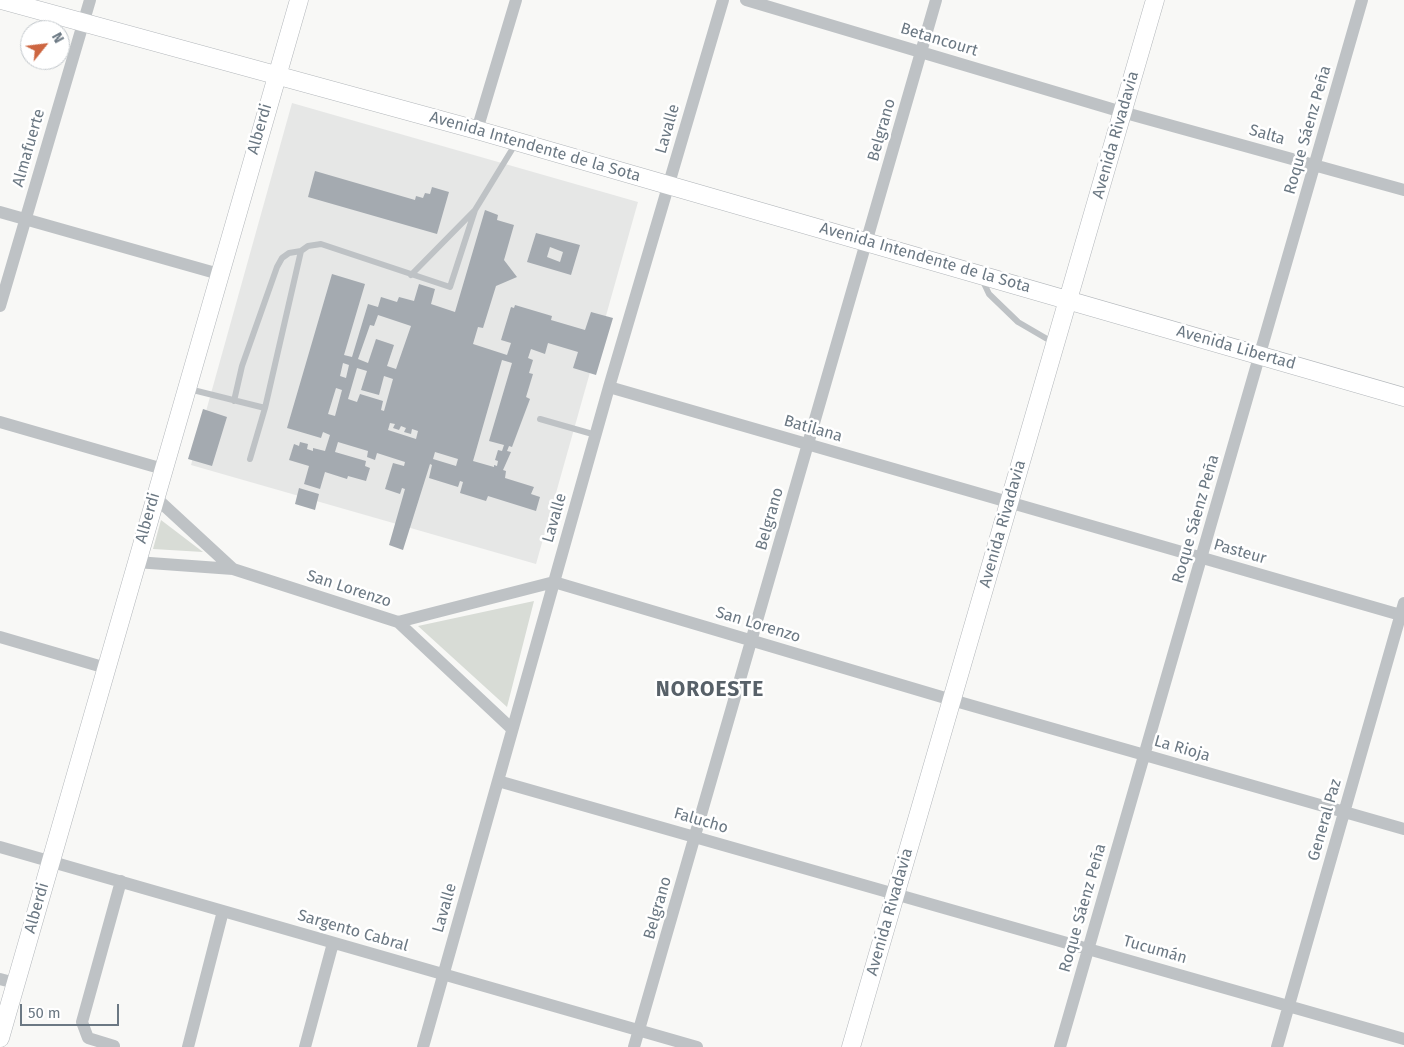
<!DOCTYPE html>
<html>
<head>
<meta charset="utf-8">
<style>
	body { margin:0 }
	#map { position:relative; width:1404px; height:1047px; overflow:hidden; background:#f8f8f6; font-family:"Fira Sans",sans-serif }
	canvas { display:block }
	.north { position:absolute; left:20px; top:20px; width:50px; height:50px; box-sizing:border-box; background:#fff; border:1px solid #c4c9cd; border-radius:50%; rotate:61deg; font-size:14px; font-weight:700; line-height:20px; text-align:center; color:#6b7883 }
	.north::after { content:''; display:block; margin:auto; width:18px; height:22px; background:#cd6641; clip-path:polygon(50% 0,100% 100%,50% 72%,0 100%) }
	.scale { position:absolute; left:20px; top:1004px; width:99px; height:22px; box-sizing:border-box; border:2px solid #6b7883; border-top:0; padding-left:6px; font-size:15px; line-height:18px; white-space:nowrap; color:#6b7883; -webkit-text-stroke:4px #fff; paint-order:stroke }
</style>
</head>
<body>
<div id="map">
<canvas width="1404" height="1047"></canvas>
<div class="north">N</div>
<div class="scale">50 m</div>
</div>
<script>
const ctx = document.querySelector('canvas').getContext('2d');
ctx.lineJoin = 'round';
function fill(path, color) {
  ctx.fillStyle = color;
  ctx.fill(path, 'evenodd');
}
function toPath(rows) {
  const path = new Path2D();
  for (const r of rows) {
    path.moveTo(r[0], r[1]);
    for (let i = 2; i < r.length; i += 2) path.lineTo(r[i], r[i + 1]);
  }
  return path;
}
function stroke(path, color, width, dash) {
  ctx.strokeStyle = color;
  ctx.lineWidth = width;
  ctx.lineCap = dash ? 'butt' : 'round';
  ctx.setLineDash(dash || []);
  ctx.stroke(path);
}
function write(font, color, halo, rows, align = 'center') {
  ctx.font = font + ' "Fira Sans",sans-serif';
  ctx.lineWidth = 5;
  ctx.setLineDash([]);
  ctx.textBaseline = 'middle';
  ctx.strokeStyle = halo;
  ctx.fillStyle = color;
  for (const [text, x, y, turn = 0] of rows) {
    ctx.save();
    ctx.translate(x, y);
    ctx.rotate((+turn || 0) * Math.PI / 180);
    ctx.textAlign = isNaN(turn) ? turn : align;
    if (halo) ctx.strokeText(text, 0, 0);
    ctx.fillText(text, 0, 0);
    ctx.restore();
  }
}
const built = toPath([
	[292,103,638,202,536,564,191,465]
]);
const green = toPath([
	[161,520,203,552,153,549],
	[534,601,507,707,418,626]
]);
const building = toPath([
	[315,171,415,200,416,196,423,198,425,193,430,194,432,187,449,192,437,234,308,197],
	[485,210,498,215,497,220,514,225,504,260,517,277,496,286,483,328,478,327,473,344,507,355,511,343,501,340,511,307,514,308,515,305,552,316,551,320,585,330,591,312,613,318,596,375,573,368,578,352,548,343,545,354,531,349,528,358,533,360,529,373,533,374,526,397,530,399,512,447,509,446,507,451,511,452,503,470,506,471,505,478,534,487,531,494,540,497,536,511,488,496,486,501,460,493,463,482,460,481,458,487,429,478,432,465,430,464,403,550,389,545,405,489,402,488,400,494,385,489,393,463,404,466,405,462,377,453,375,460,367,457,368,451,338,442,335,452,366,461,365,466,370,468,366,481,348,476,347,479,325,472,320,489,304,484,309,466,289,460,294,444,299,446,300,442,308,444,307,449,313,451,313,448,325,451,330,435,323,432,321,438,287,428,332,274,365,284,344,355,352,357,368,304,378,307,381,297,397,302,399,297,414,301,419,284,435,289,431,304,455,312],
	[378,315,411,326,396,369,387,366,394,345,376,339,368,363,358,359,370,325,374,326],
	[502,360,512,363,489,441,504,445,502,451,498,450,495,460,498,461,497,466,494,465,494,467,473,461],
	[343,363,349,365,346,378,340,376],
	[357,368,367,371,361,390,379,395,384,376,393,379,384,411,381,410,383,401,360,394,357,402,348,399],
	[336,388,342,390,335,416,328,414],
	[390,423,395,424,393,428,399,430,401,426,406,428,404,432,411,434,412,429,418,431,416,439,388,430],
	[435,452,458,459,456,466,433,459],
	[536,233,580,245,571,275,527,262],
	[550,247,563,252,560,262,547,257],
	[203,409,227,417,212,466,188,459],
	[299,488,319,494,315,510,295,504]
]);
const lane = toPath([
	[411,275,474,211],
	[981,277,989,294,1018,322,1054,343],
	[189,389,265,408],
	[234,401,242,366,277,267,282,258,289,253,301,251],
	[540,419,596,435],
	[250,459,265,408,301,251,308,246,321,244,450,287,475,210,516,143]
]);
const street = toPath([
	[746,0,1122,112,1404,190],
	[477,130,516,0],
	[0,212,219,274],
	[0,306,90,0],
	[609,387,1404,616],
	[0,422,163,469],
	[155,497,233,569],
	[136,562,233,569,398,622,512,729],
	[398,622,554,582,952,700,1404,829],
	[0,637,106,668],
	[498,781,1404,1039],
	[0,847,697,1047],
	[0,979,15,983],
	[114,1046,88,1038,82,1022,121,881],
	[188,1047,223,911],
	[305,1047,333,943],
	[423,1047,609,387,723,0],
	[634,1047,936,0],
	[1060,1047,1362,0],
	[1277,1047,1404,603]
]);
const secondary = toPath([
	[1,0,477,130,1404,397],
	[0,1038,299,0],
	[851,1047,1155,0]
]);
const streetNames = [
	["Betancourt",939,40,17],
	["Alberdi",260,129,-74],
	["Lavalle",668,129,-74],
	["Belgrano",882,130,-74],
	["Roque Sáenz Peña",1308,130,-74],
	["Avenida Rivadavia",1116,135,-74],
	["Salta",1267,135,16],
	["Avenida Intendente de la Sota",535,147,16],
	["Almafuerte",29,148,-74],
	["Avenida Intendente de la Sota",925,258,16],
	["Avenida Libertad",1236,348,16],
	["Batilana",813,429,16],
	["Alberdi",148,518,-74],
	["Lavalle",555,518,-74],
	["Belgrano",770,519,-74],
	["Roque Sáenz Peña",1196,519,-74],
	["Avenida Rivadavia",1003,524,-74],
	["Pasteur",1240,552,16],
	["San Lorenzo",349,589,18],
	["San Lorenzo",758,625,17],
	["La Rioja",1182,749,16],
	["General Paz",1325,820,-74],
	["Falucho",701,821,16],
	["Alberdi",37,908,-74],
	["Lavalle",445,908,-74],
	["Belgrano",658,908,-74],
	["Roque Sáenz Peña",1083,908,-74],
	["Avenida Rivadavia",890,912,-74],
	["Sargento Cabral",353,931,16],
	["Tucumán",1155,950,16]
];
const districtNames = [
	["NOROESTE",710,690]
];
fill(built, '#e6e7e6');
fill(green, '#d8dcd6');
fill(building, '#a4aab0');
stroke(secondary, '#b3b7bb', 19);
stroke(lane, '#bec2c5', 6);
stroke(street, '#bec2c5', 12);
stroke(secondary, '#fff', 18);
write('16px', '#6b7883', '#fff', streetNames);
ctx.letterSpacing = '1px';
write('bold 21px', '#586169', '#fff', districtNames);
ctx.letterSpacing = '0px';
</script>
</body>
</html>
